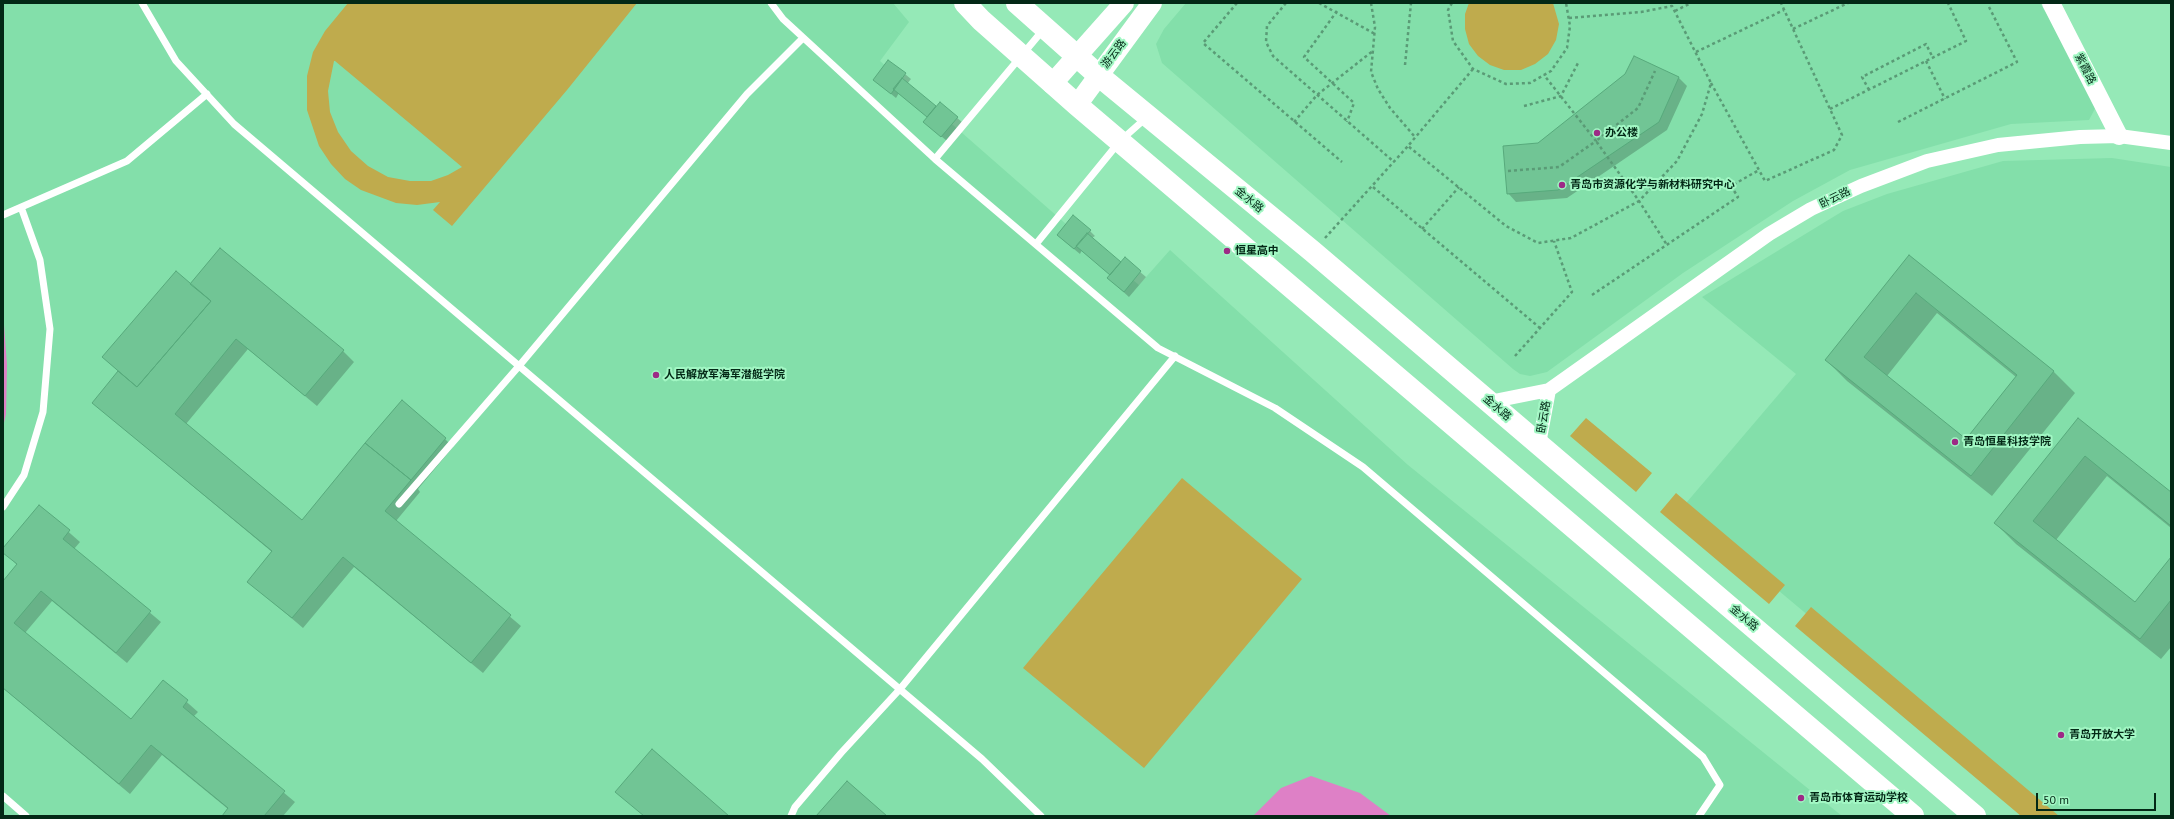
<!DOCTYPE html>
<html>
<head>
<meta charset="utf-8">
<style>
	body { margin:0 }
	#map { position:relative; width:2174px; height:819px; overflow:hidden; background:#95e9b7; font-family:"PT Sans",sans-serif }
	canvas { display:block }
	.frame { position:absolute; inset:0; border:4px solid #032816; pointer-events:none }
	.scale { position:absolute; left:2036px; top:793px; width:120px; height:18px; box-sizing:border-box; border:2px solid #032816; border-top:0; padding-left:5px; font-size:12px; line-height:14px; white-space:nowrap; color:#032816; -webkit-text-stroke:3px #a2f7c4; paint-order:stroke }
</style>
</head>
<body>
<div id="map">
<canvas width="2174" height="819"></canvas>
<div class="frame"></div>
<div class="scale">50 m</div>
</div>
<script>
const ctx = document.querySelector('canvas').getContext('2d');
ctx.lineJoin = 'round';
function fill(path, color) {
  ctx.fillStyle = color;
  ctx.fill(path, 'evenodd');
}
function toPath(rows) {
  const path = new Path2D();
  for (const r of rows) {
    path.moveTo(r[0], r[1]);
    for (let i = 2; i < r.length; i += 2) path.lineTo(r[i], r[i + 1]);
  }
  return path;
}
function stroke(path, color, width, dash) {
  ctx.strokeStyle = color;
  ctx.lineWidth = width;
  ctx.lineCap = dash ? 'butt' : 'round';
  ctx.setLineDash(dash || []);
  ctx.stroke(path);
}
function write(font, color, halo, rows, align = 'center') {
  ctx.font = font + ' "PT Sans","Noto Sans SC",sans-serif';
  ctx.lineWidth = 4;
  ctx.setLineDash([]);
  ctx.textBaseline = 'middle';
  ctx.strokeStyle = halo;
  ctx.fillStyle = color;
  for (const [text, x, y, turn = 0] of rows) {
    ctx.save();
    ctx.translate(x, y);
    ctx.rotate((+turn || 0) * Math.PI / 180);
    ctx.textAlign = isNaN(turn) ? turn : align;
    if (halo) ctx.strokeText(text, 0, 0);
    ctx.fillText(text, 0, 0);
    ctx.restore();
  }
}
const built = toPath([
	[3,3,893,3,909,22,880,61,1066,224,1139,285,1170,250,1408,465,1842,816,3,816],
	[1186,3,2040,3,2099,101,2089,120,2011,124,1850,170,1793,201,1683,273,1547,372,1530,376,1520,374,1513,369,1162,63,1156,44,1164,29],
	[2112,158,2171,167,2171,816,2048,816,1681,509,1796,374,1702,297,1843,211,1887,194,2003,161]
]);
const green = toPath([
	[348,3,637,3,567,90,452,226,433,210,440,202,417,205,396,203,361,190,345,179,331,164,319,146,307,110,307,76,313,52,325,31],
	[334,61,335,61,462,167,448,175,431,181,410,181,388,177,368,166,351,151,338,132,330,112,328,91],
	[1469,3,1553,3,1559,24,1556,40,1548,54,1535,64,1521,70,1504,70,1490,65,1478,56,1469,44,1465,29,1465,14],
	[1586,418,1652,473,1636,492,1570,436],
	[1182,478,1302,579,1144,768,1023,668],
	[1676,493,1785,585,1769,604,1660,512],
	[1811,607,2059,816,2021,816,1795,626]
]);
const water = toPath([
	[3,311,7,365,6,414,3,427],
	[1311,776,1360,793,1391,816,1253,816,1281,788]
]);
const shadow = toPath([
	[889,61,911,79,907,84,936,107,940,103,963,123,947,141,930,127,928,117,899,93,896,98,880,85],
	[1679,78,1687,86,1667,130,1567,198,1516,202,1508,193,1538,144],
	[1090,231,1095,236,1092,238,1121,263,1125,259,1146,277,1129,297,1108,278,1111,275,1082,250,1080,254,1063,240],
	[1909,256,2054,372,2075,393,1992,496,1847,381,1826,360],
	[1937,313,2016,377,1966,440,1887,376],
	[190,285,343,351,354,362,317,406,248,349,186,424,303,521,445,439,453,447,418,489,420,492,396,521,521,626,483,673,354,567,303,628,248,581,272,552,93,403,119,372,103,357],
	[2078,419,2171,494,2171,528,2107,476,2056,540,2135,603,2171,559,2171,647,2161,659,2016,544,1995,523],
	[39,506,80,542,74,549,161,622,127,663,52,601,25,633,131,721,163,681,198,712,193,717,295,802,283,816,223,816,228,809,162,755,130,794,3,688,3,583,17,565,3,550]
]);
const building = toPath([
	[1634,56,1679,77,1659,122,1558,190,1507,194,1503,146,1538,143,1625,74,1634,56],
	[888,60,906,73,891,94,873,80,888,60],
	[902,78,936,106,927,117,893,89,902,78],
	[940,102,958,117,941,137,923,122,940,102],
	[1073,215,1091,230,1074,249,1057,235,1073,215],
	[1087,233,1121,262,1110,275,1076,246,1087,233],
	[220,248,344,350,305,396,236,339,175,414,302,520,365,443,411,480,385,511,511,615,471,663,343,557,292,618,247,582,272,551,92,403,118,371,137,387,211,301,190,284,220,248],
	[1909,255,2054,371,1971,476,1825,360,1909,255],
	[1916,293,2017,375,1966,439,1864,357,1916,293],
	[1125,257,1141,271,1124,292,1107,278,1125,257],
	[176,271,211,301,137,387,102,357,176,271],
	[402,400,446,438,411,480,365,443,402,400],
	[2078,418,2171,492,2171,526,2085,456,2033,521,2135,602,2171,557,2171,600,2140,639,1994,523,2078,418],
	[39,505,70,530,63,539,151,611,116,653,41,591,14,623,131,719,163,680,188,700,183,707,285,791,264,816,222,816,228,808,151,745,119,784,3,688,3,581,17,564,3,553,3,548,39,505],
	[652,749,729,816,644,816,615,792,652,749],
	[847,781,887,816,816,816,847,781]
]);
const path = toPath([
	[1237,3,1203,43,1342,162],
	[1286,3,1267,26,1266,42,1273,56,1394,162],
	[1319,3,1375,34],
	[1371,3,1375,27,1371,72,1378,89,1390,108,1415,137],
	[1452,3,1448,10,1453,41,1473,69,1506,84,1530,83,1551,71,1567,48,1570,26,1566,3],
	[1337,11,1304,57,1354,103,1347,122],
	[1675,11,1691,3],
	[1569,18,1641,12,1672,6,1711,83,1702,114,1677,161,1639,201,1667,245],
	[1793,29,1848,3],
	[1696,52,1784,10],
	[1926,61,1945,99],
	[1405,65,1411,3],
	[1473,69,1408,146,1506,226,1538,243,1571,238,1639,201,1596,141,1638,108,1655,71],
	[1711,83,1765,181,1834,150,1842,135,1781,3],
	[1869,90,1862,77,1926,44,1933,58],
	[1524,106,1561,96,1579,61],
	[1830,109,1966,41,1948,3],
	[1294,122,1317,95,1374,50],
	[1898,122,2017,62,1988,5],
	[1508,171,1559,167,1596,141,1544,75],
	[1373,187,1540,328],
	[1422,229,1459,187],
	[1325,238,1408,146],
	[1592,295,1738,197,1731,186,1759,170],
	[1515,356,1572,292,1554,241]
]);
const service = toPath([
	[142,3,176,61,234,124,982,759,1041,816],
	[771,3,783,19,935,159,1158,348,1275,408,1363,467,1703,757,1720,785,1699,816],
	[935,159,1043,30],
	[3,215,127,161,207,94],
	[1036,244,1120,141,1146,118],
	[399,504,519,366,747,94,803,38],
	[3,507,24,475,43,412,50,329,40,260,21,207],
	[3,796,26,816],
	[791,816,795,807,841,753,900,689,1175,356]
]);
const minor = toPath([
	[1549,390,1769,234,1811,209,1861,186,1927,161,1998,145,2080,137,2119,136,2171,143],
	[1489,402,1549,390,1539,444]
]);
const tertiary = toPath([
	[2051,3,2119,136]
]);
const secondary = toPath([
	[1052,84,1124,3],
	[1077,105,1152,3]
]);
const primary = toPath([
	[965,3,981,20,1077,105,1913,816],
	[1017,3,1098,75,1312,251,1975,816]
]);
const markers = [
	[1597,133,4,"#9d2a86"],
	[1562,185,4,"#9d2a86"],
	[1227,251,4,"#9d2a86"],
	[656,375,4,"#9d2a86"],
	[1955,442,4,"#9d2a86"],
	[2061,735,4,"#9d2a86"],
	[1801,798,4,"#9d2a86"]
];
const streetNames = [
	["游云路",1114,54,-53],
	["紫霞路",2085,69,63],
	["卧云路",1835,198,-26],
	["金水路",1249,200,39],
	["金水路",1497,408,41],
	["卧云路",1544,417,-80],
	["金水路",1744,618,40]
];
const poiNames = [
	["办公楼",1605,133],
	["青岛市资源化学与新材料研究中心",1570,185],
	["恒星高中",1235,251],
	["人民解放军海军潜艇学院",664,375],
	["青岛恒星科技学院",1963,442],
	["青岛开放大学",2069,735],
	["青岛市体育运动学校",1809,798]
];
fill(built, '#83dfaa');
fill(green, '#bfab4d');
fill(water, '#de80c6');
fill(shadow, '#0003');
fill(building, '#71c595');
stroke(building, '#57aa7c', 1);
stroke(path, '#5a9b76', 2.5, [3, 3]);
stroke(service, '#fff', 7);
stroke(minor, '#fff', 14);
stroke(tertiary, '#fff', 18);
stroke(secondary, '#fff', 20);
stroke(primary, '#fff', 22);
for (const [x, y, r, color] of markers) {
  const dot = new Path2D();
  dot.arc(x, y, r, 0, 2 * Math.PI);
  ctx.fillStyle = color;
  ctx.fill(dot);
  stroke(dot, '#a2f7c4', 1.5);
}
write('11px', '#032816', '#a2f7c4', streetNames);
write('bold 11px', '#032816', '#a2f7c4', poiNames, 'left');
</script>
</body>
</html>
